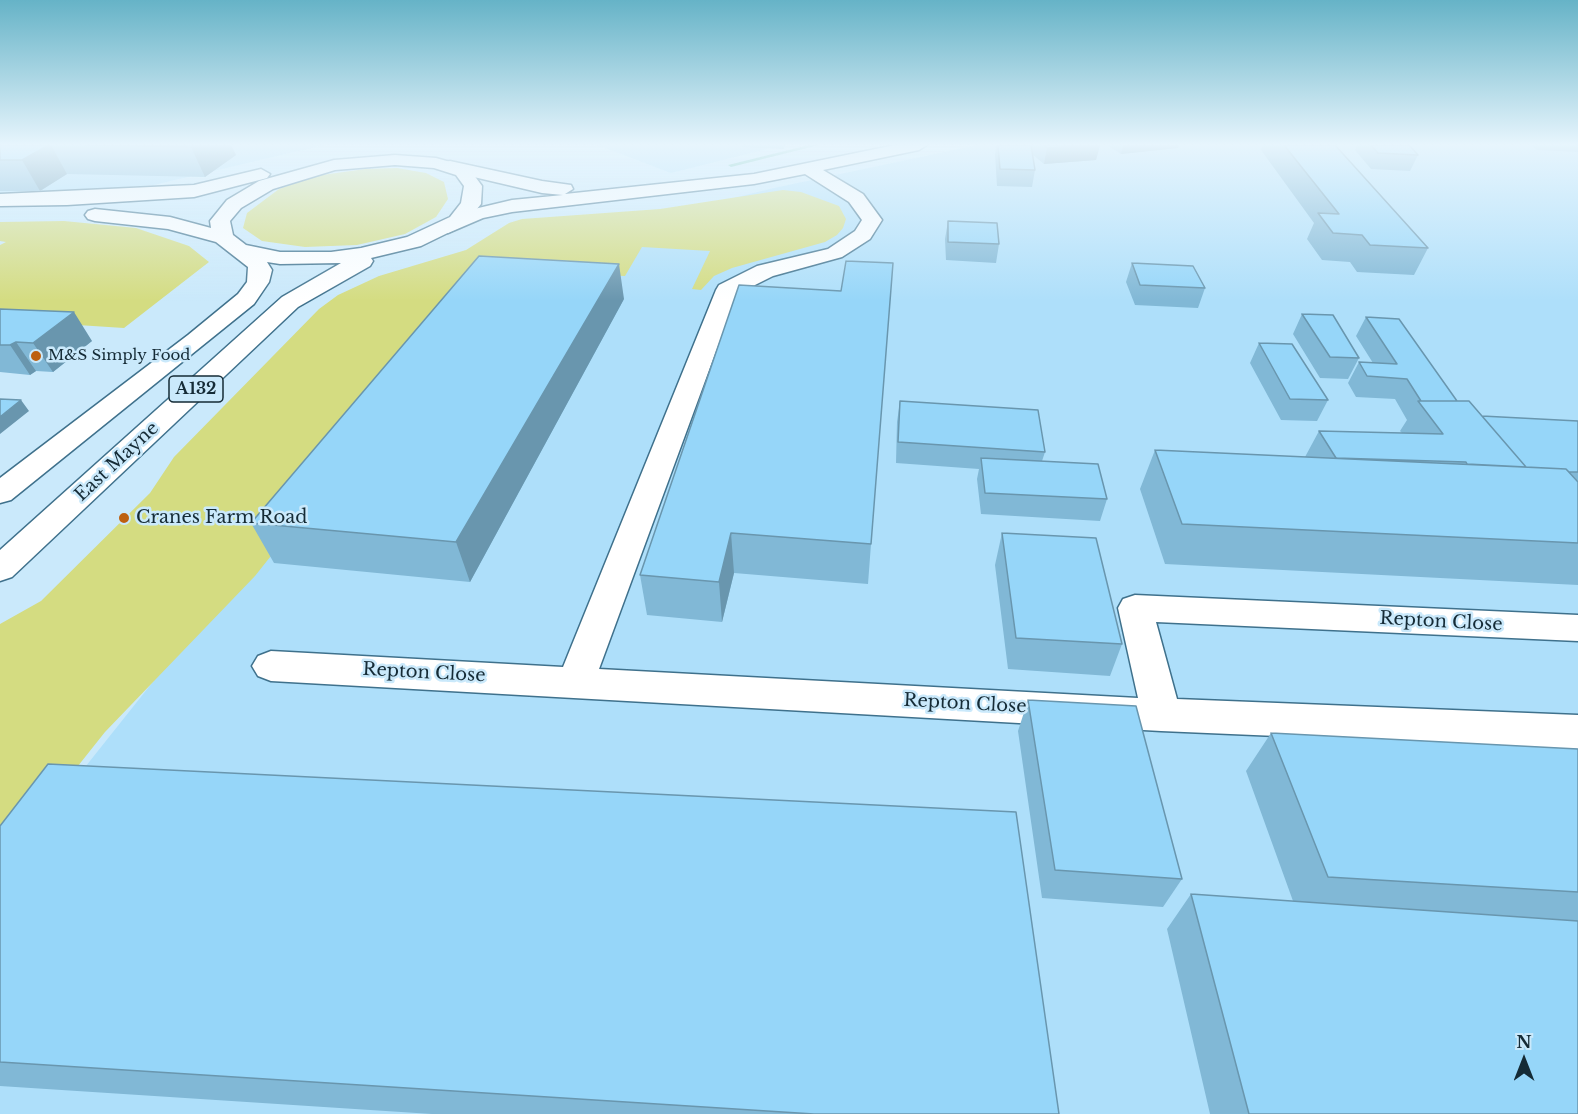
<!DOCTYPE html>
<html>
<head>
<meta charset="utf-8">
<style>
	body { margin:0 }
	#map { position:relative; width:1578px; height:1114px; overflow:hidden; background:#cae9fb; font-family:"Libre Baskerville",serif }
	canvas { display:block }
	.north { position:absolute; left:1494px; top:1030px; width:60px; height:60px; -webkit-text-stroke:4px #cae9fb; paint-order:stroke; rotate:0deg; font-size:16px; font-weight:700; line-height:24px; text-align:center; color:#152b36 }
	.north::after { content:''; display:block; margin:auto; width:21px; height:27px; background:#152b36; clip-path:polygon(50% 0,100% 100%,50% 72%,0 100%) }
</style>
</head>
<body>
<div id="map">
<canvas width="1578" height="1114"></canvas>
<div class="north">N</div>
</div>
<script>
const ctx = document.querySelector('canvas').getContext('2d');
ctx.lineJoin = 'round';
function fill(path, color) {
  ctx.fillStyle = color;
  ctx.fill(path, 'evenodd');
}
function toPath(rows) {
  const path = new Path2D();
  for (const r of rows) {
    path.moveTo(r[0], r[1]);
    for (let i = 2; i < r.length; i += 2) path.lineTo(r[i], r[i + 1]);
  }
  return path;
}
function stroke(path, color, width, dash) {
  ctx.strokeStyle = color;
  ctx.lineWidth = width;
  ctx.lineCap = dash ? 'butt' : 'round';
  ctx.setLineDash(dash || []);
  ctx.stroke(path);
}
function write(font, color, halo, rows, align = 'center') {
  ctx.font = font + ' "Libre Baskerville",serif';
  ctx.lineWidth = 5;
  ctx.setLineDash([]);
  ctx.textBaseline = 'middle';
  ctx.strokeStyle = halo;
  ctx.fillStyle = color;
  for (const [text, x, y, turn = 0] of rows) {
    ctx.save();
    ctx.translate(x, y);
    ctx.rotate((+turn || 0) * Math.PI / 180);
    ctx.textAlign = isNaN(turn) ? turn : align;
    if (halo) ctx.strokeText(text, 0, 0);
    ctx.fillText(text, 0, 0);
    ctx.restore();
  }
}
const built = toPath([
	[0,145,324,145,154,185,0,195],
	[597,145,783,145,671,173],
	[977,145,1578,145,1578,1114,0,1114,0,874,491,257,774,188]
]);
const green = toPath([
	[397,168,426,173,444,182,448,199,436,217,405,234,357,245,305,247,262,241,243,228,247,213,279,189,315,176,365,169],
	[783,190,801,192,839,206,846,219,843,228,837,235,825,242,732,268,714,276,701,290,692,289,710,251,642,247,625,276,497,271,255,576,105,732,0,864,0,624,41,601,150,493,174,457,319,309,338,295,379,276,466,250,509,223,522,219,660,209],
	[64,221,136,228,189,246,209,262,124,328,0,320,0,245,6,242,0,241,0,222]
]);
const stream = toPath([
	[809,145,819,145,731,167,728,165,809,145]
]);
const minor = toPath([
	[895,145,927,145,919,150,823,170,863,194,882,220,870,239,842,257,773,276,737,294,599,669,1138,698,1118,608,1123,599,1135,595,1578,615,1578,641,1156,622,1177,699,1578,715,1578,749,1161,731,271,681,258,676,252,666,258,656,271,651,563,667,716,290,719,285,757,266,828,249,855,231,862,220,849,202,805,174,754,184,512,212,483,218,448,233,441,231,438,227,441,223,470,210,512,200,563,195,542,193,444,170,441,166,444,162,450,161,542,181,571,185,573,189,565,194,754,174,895,145]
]);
const major = toPath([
	[395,155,436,158,468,167,482,186,481,204,464,225,421,246,371,258,373,261,370,266,298,307,12,577,0,581,0,550,282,297,341,263,280,264,267,262,272,270,269,282,254,304,11,500,0,503,0,478,188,335,238,294,247,282,248,267,216,242,168,229,95,221,88,219,85,215,88,211,95,209,170,217,211,228,210,221,227,200,259,181,334,160,395,155],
	[395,165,434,168,456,175,464,186,461,203,450,217,407,237,361,248,331,252,280,252,246,245,233,235,230,221,241,208,273,189,335,170,395,165],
	[261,169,270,174,267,178,194,197,67,205,0,206,0,194,194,185,261,169]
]);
const wall = toPath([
	[0,145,231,145,236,155,205,177,67,174,40,191,0,191],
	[742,145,785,145,784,149,742,147],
	[996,145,1100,145,1096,160,1044,164,1032,154,1035,170,1032,187,997,186,995,154],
	[1107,145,1179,145,1178,148,1121,154],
	[1263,145,1335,145,1428,248,1414,275,1357,272,1350,262,1322,260,1307,239,1314,223,1261,150],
	[1357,145,1409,145,1418,155,1410,171,1371,169,1355,150],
	[1531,145,1578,145,1578,152,1537,150],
	[948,221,999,244,996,263,946,260,945,239],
	[1132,263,1205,288,1198,308,1135,305,1126,282],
	[739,285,871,544,868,584,734,573,722,622,647,615,640,575],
	[624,299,470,582,274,563,251,523],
	[0,309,92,341,53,372,36,371,30,375,0,372],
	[1302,314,1359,358,1348,379,1320,378,1293,334],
	[1366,317,1457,401,1482,416,1578,421,1578,585,1165,564,1140,489,1155,450,1305,457,1319,431,1402,433,1400,431,1407,420,1395,399,1356,397,1348,383,1359,362,1373,363,1356,336],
	[1259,343,1328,400,1317,421,1281,420,1250,363],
	[900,401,1045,452,1042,461,1107,499,1100,521,981,514,977,479,979,469,896,463,897,422],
	[1002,533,1122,644,1110,676,1008,669,995,565],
	[1028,700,1182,879,1163,907,1042,898,1018,731],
	[1271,733,1578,749,1578,1114,1210,1114,1167,929,1191,894,1293,901,1246,771],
	[0,826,1059,1114,432,1114,0,1086]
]);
const shadedWall = toPath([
	[49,145,51,145,67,174,40,191,22,160],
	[194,145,231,145,236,155,205,177,191,147],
	[1082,145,1100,145,1096,160,1044,164,1047,148],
	[1123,145,1179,145,1178,148,1121,154],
	[619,264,624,299,470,582,456,542],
	[74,312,92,341,53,372,33,343],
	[16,342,36,371,30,375,10,345],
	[21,400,29,411,0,434,0,417],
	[731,533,734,573,722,622,719,582]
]);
const building = toPath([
	[0,145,49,145,22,160,0,160,0,145],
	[86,145,194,145,191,147,86,145],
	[998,145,1031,145,1035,170,1000,169,998,145],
	[1044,145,1082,145,1047,148,1044,145],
	[1284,145,1335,145,1428,248,1370,245,1362,235,1333,233,1318,213,1339,214,1284,145],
	[1371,145,1409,145,1418,155,1378,153,1371,145],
	[948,221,997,223,999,244,948,242,948,221],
	[479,256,619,264,456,542,251,523,479,256],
	[846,261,893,263,871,544,731,533,719,582,640,575,739,285,841,291,846,261],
	[1132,263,1193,266,1205,288,1140,285,1132,263],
	[0,309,74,312,33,343,16,342,10,345,0,345,0,309],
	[1302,314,1333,315,1359,358,1330,357,1302,314],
	[1366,317,1399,319,1457,401,1421,401,1407,379,1367,376,1359,362,1397,364,1366,317],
	[1259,343,1292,344,1328,400,1290,399,1259,343],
	[0,399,21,400,0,417,0,399],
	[900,401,1038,410,1045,452,898,442,900,401],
	[1418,401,1469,401,1526,467,1467,464,1466,462,1336,458,1319,431,1443,434,1418,401],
	[1482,416,1578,421,1578,472,1569,472,1566,469,1526,467,1482,416],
	[1155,450,1566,469,1578,482,1578,543,1182,524,1155,450],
	[981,458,1098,464,1107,499,985,493,981,458],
	[1002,533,1096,538,1122,644,1016,638,1002,533],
	[1028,700,1136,706,1182,879,1055,870,1028,700],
	[1271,733,1578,749,1578,892,1328,877,1271,733],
	[48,764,1016,812,1059,1114,814,1114,0,1062,0,826,48,764],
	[1191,894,1578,921,1578,1114,1249,1114,1191,894]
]);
const markers = [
	[36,356,6,"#bd6010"],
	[124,518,6,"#bd6010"]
];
const farPoinames = [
	["M&S Simply Food",48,356]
];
const shields = [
	[196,389,54]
];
const shieldNames = [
	["A132",196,389]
];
const streetNames = [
	["East Mayne",117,462,-43],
	["Repton Close",1441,622,3],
	["Repton Close",424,673,3],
	["Repton Close",965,704,3]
];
const poiNames = [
	["Cranes Farm Road",136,518]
];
fill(built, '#aedffa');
fill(green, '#d4dc81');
fill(stream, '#44b195');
stroke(minor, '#3f718c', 3);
stroke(major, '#3f718c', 3);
fill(minor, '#fff');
fill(major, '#fff');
fill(wall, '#81b8d6');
fill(shadedWall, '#6996ae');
fill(building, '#96d6f9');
stroke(building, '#6996ae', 1.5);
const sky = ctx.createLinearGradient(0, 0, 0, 301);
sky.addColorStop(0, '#66b3c7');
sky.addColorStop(0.48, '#e7f5fd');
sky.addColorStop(1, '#e7f5fd00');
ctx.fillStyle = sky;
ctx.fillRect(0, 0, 1578, 301);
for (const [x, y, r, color] of markers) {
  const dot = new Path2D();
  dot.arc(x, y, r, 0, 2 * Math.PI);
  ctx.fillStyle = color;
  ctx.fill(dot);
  stroke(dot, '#cae9fb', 2);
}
write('15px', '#152b36', '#cae9fb', farPoinames, 'left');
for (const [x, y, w] of shields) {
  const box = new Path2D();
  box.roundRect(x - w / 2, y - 13, w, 26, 4.5);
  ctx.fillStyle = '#cae9fb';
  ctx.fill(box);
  stroke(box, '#152b36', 1.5);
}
write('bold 16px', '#152b36', null, shieldNames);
write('18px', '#152b36', '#cae9fb', streetNames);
write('18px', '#152b36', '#cae9fb', poiNames, 'left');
</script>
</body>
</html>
